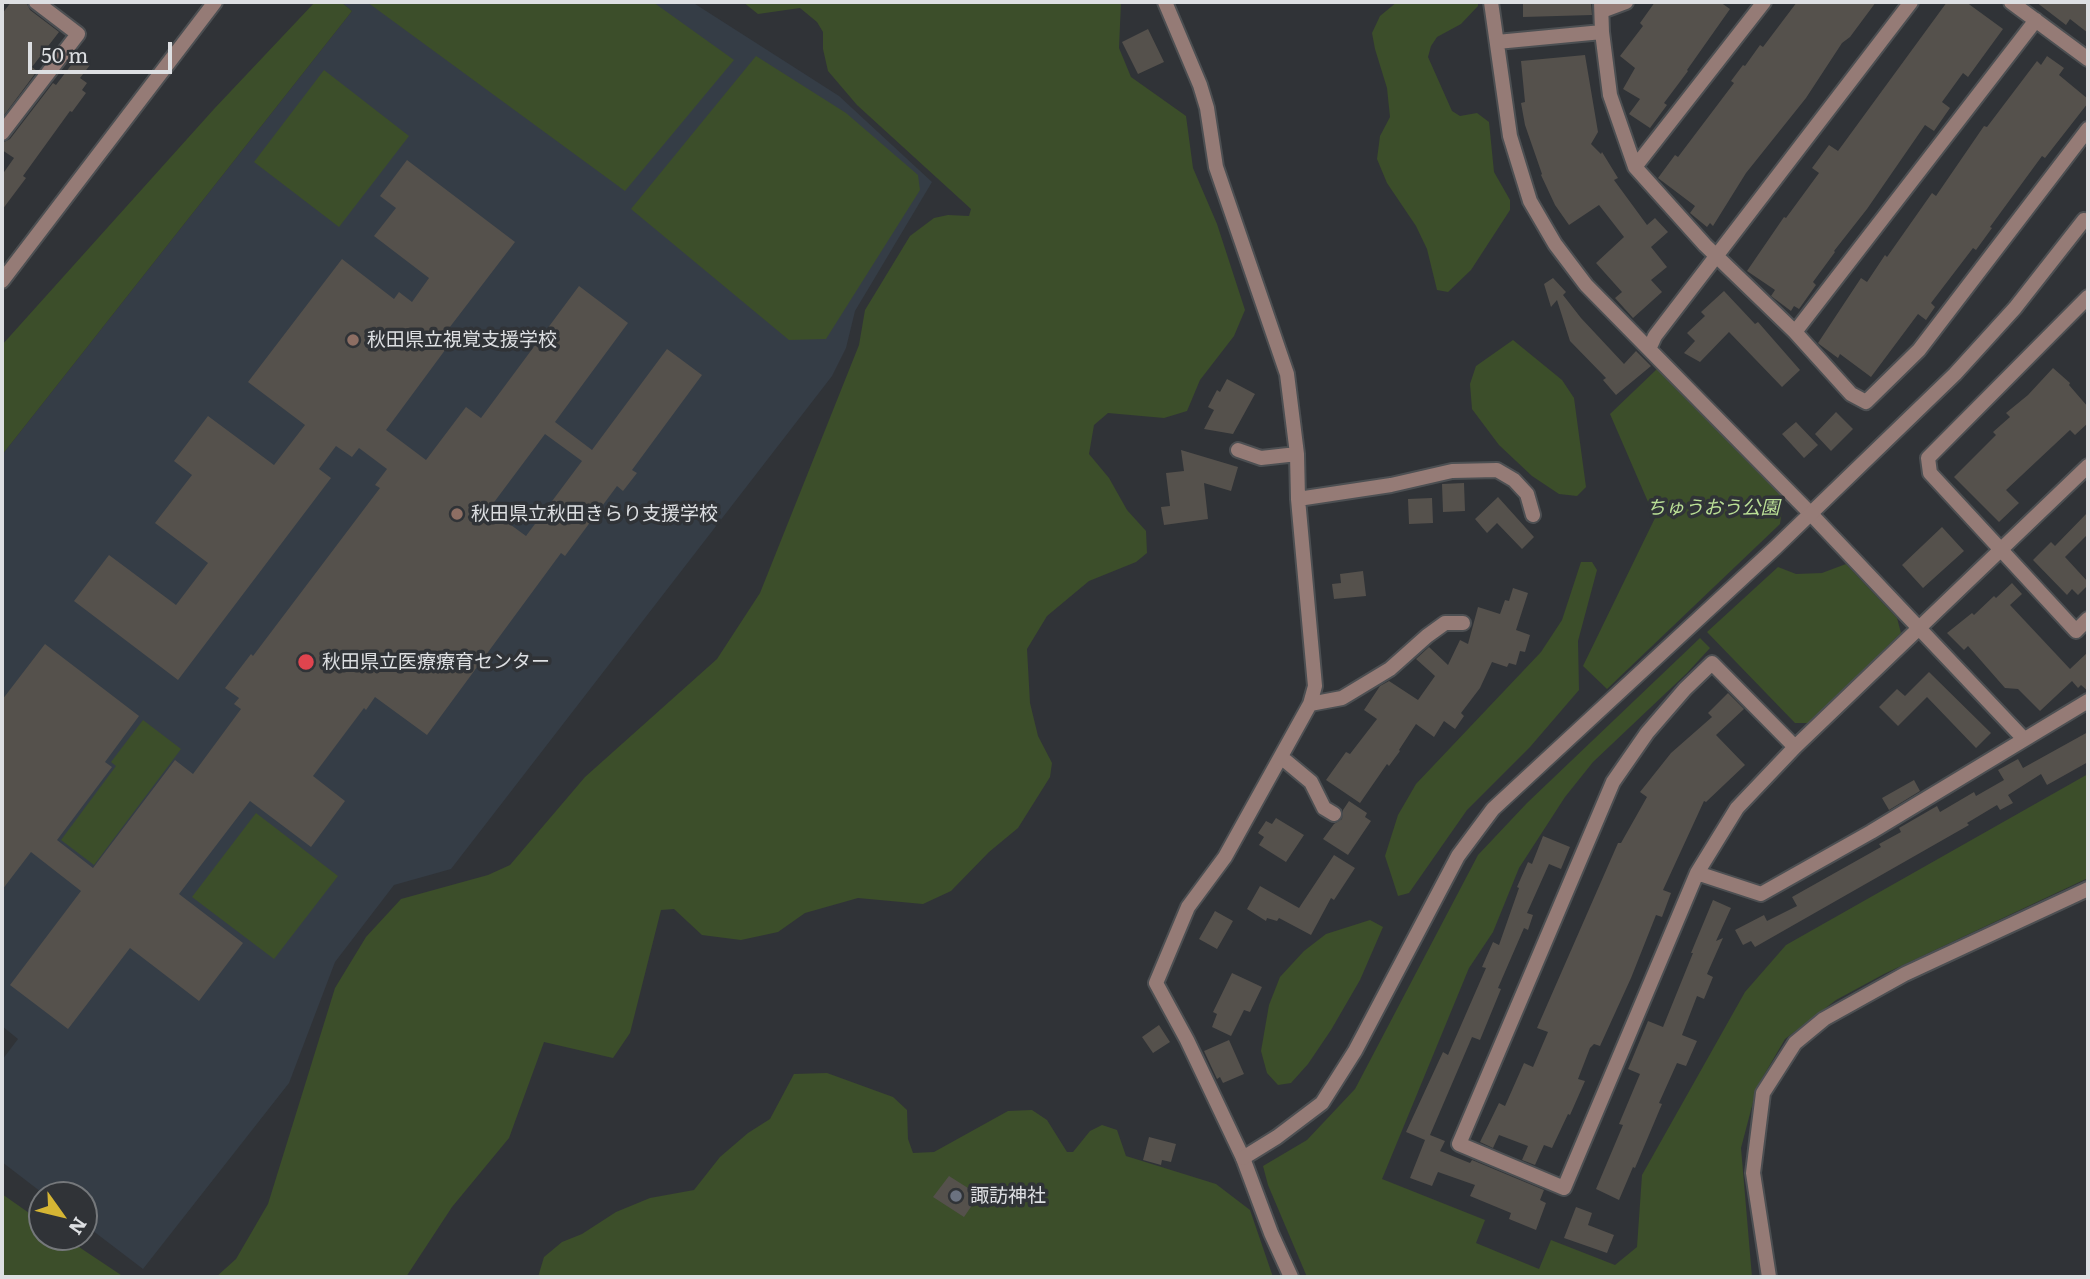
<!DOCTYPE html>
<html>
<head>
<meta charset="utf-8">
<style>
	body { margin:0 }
	#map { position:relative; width:2090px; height:1279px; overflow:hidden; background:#303337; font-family:Literata,serif }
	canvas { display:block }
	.frame { position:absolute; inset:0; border:4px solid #dddfe2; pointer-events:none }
	.north { position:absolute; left:28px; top:1181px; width:70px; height:70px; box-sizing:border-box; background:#303337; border:2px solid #75787b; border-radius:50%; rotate:124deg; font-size:19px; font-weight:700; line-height:28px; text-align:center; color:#dddfe2 }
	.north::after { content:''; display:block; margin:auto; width:24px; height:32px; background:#d5b534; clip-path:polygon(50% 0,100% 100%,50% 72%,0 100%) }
	.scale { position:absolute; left:28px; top:42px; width:144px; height:32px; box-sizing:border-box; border:4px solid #dddfe2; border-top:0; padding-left:9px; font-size:21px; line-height:24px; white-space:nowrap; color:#dddfe2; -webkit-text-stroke:5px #303337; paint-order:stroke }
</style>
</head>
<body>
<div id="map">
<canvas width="2090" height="1279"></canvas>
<div class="frame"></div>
<div class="north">N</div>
<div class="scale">50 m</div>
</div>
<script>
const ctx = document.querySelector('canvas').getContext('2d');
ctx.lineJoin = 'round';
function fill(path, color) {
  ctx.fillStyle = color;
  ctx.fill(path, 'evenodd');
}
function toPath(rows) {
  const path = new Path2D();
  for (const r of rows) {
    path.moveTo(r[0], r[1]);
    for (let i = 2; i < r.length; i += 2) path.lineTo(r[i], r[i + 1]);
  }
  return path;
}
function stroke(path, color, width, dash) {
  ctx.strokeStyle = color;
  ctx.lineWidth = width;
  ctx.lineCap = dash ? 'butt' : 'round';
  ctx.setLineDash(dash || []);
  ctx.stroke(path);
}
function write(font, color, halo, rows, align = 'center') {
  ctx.font = font + ' Literata,"Noto Sans JP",serif';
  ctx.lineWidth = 7;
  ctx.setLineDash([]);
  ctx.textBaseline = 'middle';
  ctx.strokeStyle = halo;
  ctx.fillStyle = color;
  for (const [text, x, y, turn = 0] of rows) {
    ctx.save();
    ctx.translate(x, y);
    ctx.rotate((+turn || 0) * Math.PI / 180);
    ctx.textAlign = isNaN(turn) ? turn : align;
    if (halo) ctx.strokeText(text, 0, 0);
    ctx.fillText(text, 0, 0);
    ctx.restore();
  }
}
const built = toPath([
	[341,2,692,2,839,96,932,182,855,311,846,348,832,376,451,869,394,885,335,962,289,1083,143,1269,84,1224,84,1195,45,1195,2,1162,2,1060,18,1039,2,1026,2,455,352,11]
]);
const green = toPath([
	[315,2,341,2,352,11,2,455,2,345,214,109],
	[367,2,653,2,734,60,625,191],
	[743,2,1121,2,1119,48,1131,77,1186,116,1193,168,1217,224,1245,310,1234,336,1200,380,1187,411,1164,418,1108,413,1094,425,1089,454,1109,478,1127,510,1146,531,1147,553,1136,562,1089,581,1047,616,1027,649,1030,703,1038,736,1052,763,1050,777,1018,828,989,852,951,891,923,904,858,898,805,913,778,932,741,940,702,935,674,909,661,910,630,1033,613,1058,544,1042,509,1138,452,1207,406,1277,216,1277,236,1259,268,1204,335,988,366,937,401,899,488,875,510,865,585,777,717,659,760,593,859,345,865,310,910,236,934,218,948,215,969,216,971,209,857,105,828,71,823,49,823,32,817,22,800,8,758,14],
	[1397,2,1478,2,1478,6,1461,24,1437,37,1431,46,1428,57,1452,111,1460,116,1477,113,1489,122,1494,172,1510,200,1510,210,1471,270,1448,292,1437,290,1427,249,1416,226,1387,183,1377,159,1380,136,1390,117,1387,88,1375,49,1372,33,1380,16],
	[756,56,846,113,918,175,920,190,826,339,789,340,631,209],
	[324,70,409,136,339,227,254,162],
	[1513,340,1562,380,1574,398,1586,487,1577,496,1559,494,1532,476,1499,445,1472,409,1470,384,1476,366],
	[1657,369,1784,497,1780,524,1607,689,1583,666,1655,518,1610,414],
	[1581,562,1592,562,1597,570,1578,641,1579,690,1530,747,1467,810,1409,893,1398,896,1385,856,1398,815,1416,784,1541,652,1562,620],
	[1846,564,1897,618,1901,633,1809,723,1795,723,1707,632,1778,567,1796,574,1822,573],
	[1700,638,1710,648,1687,673,1593,762,1565,797,1519,868,1493,932,1469,968,1382,1179,1485,1220,1476,1243,1539,1269,1551,1240,1615,1265,1637,1247,1642,1175,1745,992,1786,945,2088,774,2088,878,1884,974,1836,1000,1785,1039,1757,1087,1741,1148,1752,1277,1307,1277,1268,1185,1263,1166,1307,1140,1355,1089,1478,855,1527,803],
	[143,720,181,749,94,865,61,840,116,766,111,762],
	[256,813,338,876,274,959,192,897],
	[1370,920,1383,927,1360,980,1331,1030,1308,1064,1291,1083,1278,1085,1267,1073,1261,1051,1269,1005,1280,977,1304,951,1326,934],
	[827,1073,893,1097,907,1110,908,1139,913,1153,934,1152,1008,1111,1032,1110,1047,1120,1067,1152,1073,1152,1090,1131,1102,1125,1117,1130,1126,1156,1216,1184,1250,1210,1273,1277,538,1277,544,1257,562,1242,582,1234,616,1212,650,1198,694,1190,720,1157,748,1133,770,1119,794,1074],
	[2,1194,42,1222,42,1237,64,1237,124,1277,2,1277]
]);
const building = toPath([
	[11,2,26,2,30,10,59,32,32,67,37,71,2,118,2,14],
	[1523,2,1591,2,1592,15,1523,17],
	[1655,2,1720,2,1730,9,1687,70,1688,71,1664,103,1667,105,1650,128,1629,114,1640,99,1623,89,1635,68,1620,56,1643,26,1640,23],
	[1797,2,1876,2,1850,37,1842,43,1806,98,1746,173,1713,226,1710,223,1707,227,1690,213,1695,206,1658,178,1675,155,1678,157,1734,83,1731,81,1743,65,1745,66,1760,45,1763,47],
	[1947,2,1966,2,2003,29,1968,77,1963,73,1942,102,1950,108,1934,131,1925,125,1867,209,1834,251,1835,252,1813,282,1816,285,1799,309,1794,306,1791,311,1771,296,1775,290,1747,271,1784,217,1786,218,1819,173,1812,168,1829,145,1838,151],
	[2036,2,2088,2,2088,33,2070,19,2066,25],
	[1148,29,1164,62,1138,74,1122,42],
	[1585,55,1598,132,1591,144,1601,154,1602,152,1618,178,1614,180,1647,225,1655,218,1668,232,1651,247,1667,267,1651,280,1662,292,1633,318,1615,298,1622,292,1596,263,1624,237,1599,205,1569,225,1555,205,1541,175,1542,174,1525,125,1521,103,1525,102,1521,61],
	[78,56,90,65,80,78,87,83,82,90,86,93,72,112,70,111,23,176,26,178,2,210,2,175,14,158,2,150,2,143,10,139,53,83,56,85],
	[2047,56,2064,68,2059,75,2088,99,2088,103,2045,158,2042,156,1990,227,1992,228,1976,250,1973,248,1931,303,1935,307,1926,320,1918,314,1871,377,1840,354,1838,358,1819,344,1818,343,1861,278,1867,282,1885,255,1887,257,1932,193,1936,196,1984,126,1987,127,2037,61,2041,65],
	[407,160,515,242,443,336,451,342,386,430,426,460,466,407,481,418,579,286,628,323,555,422,592,450,667,349,702,375,632,470,637,473,623,491,617,486,565,556,561,553,427,735,375,697,366,710,364,708,313,776,345,801,311,847,250,801,179,894,243,943,199,1001,130,948,68,1029,10,985,81,891,31,852,2,890,2,700,45,644,139,716,105,762,112,767,57,840,93,868,175,760,193,774,241,709,234,704,239,698,225,688,251,654,253,656,380,488,375,485,387,469,359,448,352,457,336,446,319,469,331,478,178,680,74,601,109,555,176,605,208,563,155,523,192,475,174,461,208,416,274,465,305,425,248,382,342,259,394,299,399,292,412,302,429,278,374,236,396,208,380,196],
	[545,434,582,461,526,536,489,509],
	[1553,278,1566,292,1563,295,1581,318,1624,364,1636,351,1651,366,1616,395,1603,380,1606,378,1570,341,1557,300,1551,307,1544,284],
	[1724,291,1755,324,1758,322,1800,370,1782,387,1729,332,1700,362,1684,353,1695,341,1687,333,1705,316,1701,312],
	[2053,368,2070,383,2069,385,2088,407,2088,423,2075,435,2070,430,2006,490,2019,503,1999,522,1954,477,1996,435,1993,432,2010,417,2006,413,2028,395],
	[1227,379,1255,394,1233,434,1204,429,1214,410,1208,407,1217,390,1220,392],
	[1836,412,1853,429,1831,451,1815,434],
	[1796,422,1818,445,1804,458,1782,434],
	[1181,450,1238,467,1231,491,1204,483,1208,519,1164,525,1161,507,1170,506,1166,473,1184,471],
	[1464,483,1465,511,1443,512,1442,484],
	[1498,497,1534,537,1522,549,1497,523,1487,533,1475,519],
	[1432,498,1433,523,1409,524,1408,499],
	[2088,512,2088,534,2065,557,2088,582,2088,585,2078,595,2072,589,2067,595,2033,560,2051,542,2055,546],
	[1942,527,1964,551,1923,588,1902,565],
	[1363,571,1366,596,1334,599,1332,584,1341,583,1340,574],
	[2012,583,2022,594,2010,605,2070,669,2088,652,2088,691,2081,685,2078,688,2072,681,2040,711,2018,689,2005,688,1968,646,1964,650,1947,633,1972,613,1974,615,1994,596,1996,598],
	[1513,588,1528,593,1516,630,1530,635,1525,652,1520,651,1516,665,1509,663,1507,667,1492,662,1480,688,1461,713,1464,716,1455,729,1444,721,1434,737,1416,724,1399,750,1400,751,1389,766,1387,764,1360,803,1326,780,1346,752,1350,754,1377,719,1364,710,1380,686,1389,681,1418,700,1435,676,1416,659,1429,647,1448,665,1460,640,1468,644,1478,607,1500,614,1505,600,1509,601],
	[1929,672,1991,733,1976,748,1927,697,1898,726,1879,707,1897,689,1905,696],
	[1728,693,1744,709,1716,735,1745,765,1706,802,1704,801,1663,890,1671,893,1662,917,1656,915,1631,978,1600,1046,1594,1044,1590,1048,1578,1079,1585,1081,1570,1115,1568,1114,1552,1148,1544,1145,1535,1165,1522,1160,1528,1146,1499,1135,1493,1148,1480,1142,1499,1103,1505,1106,1524,1063,1533,1067,1548,1032,1537,1028,1618,843,1621,843,1647,797,1640,792,1671,753,1712,717,1708,713],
	[2088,732,2088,762,2047,785,2041,774,2008,795,2013,803,2000,810,1997,805,1967,823,1969,825,1755,947,1751,941,1743,945,1735,930,1764,915,1767,921,1797,906,1792,897,1881,847,1879,844,1901,832,1899,828,1937,806,1940,812,1974,792,1976,796,2004,780,1998,770,2018,759,2023,768],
	[1914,780,1920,791,1889,810,1882,798],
	[1349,801,1367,813,1365,817,1371,821,1348,855,1323,839,1334,824,1342,819,1343,810],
	[1276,818,1304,835,1286,862,1259,845,1264,837,1258,833,1266,821,1272,824],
	[1543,836,1570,847,1561,869,1549,864,1527,913,1533,915,1528,930,1524,928,1498,988,1501,989,1480,1040,1472,1037,1430,1135,1445,1141,1440,1151,1470,1163,1472,1160,1544,1190,1540,1200,1546,1203,1536,1230,1509,1219,1511,1213,1470,1196,1475,1185,1438,1172,1432,1186,1410,1178,1425,1140,1406,1132,1443,1052,1448,1055,1486,968,1482,967,1493,942,1499,945,1519,888,1517,887,1528,862,1532,864],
	[1334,855,1355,868,1334,900,1331,898,1311,935,1279,918,1277,921,1267,918,1266,921,1247,909,1260,886,1299,908],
	[1713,900,1731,908,1716,941,1723,938,1707,974,1713,977,1704,999,1697,996,1682,1035,1697,1041,1686,1066,1677,1063,1659,1103,1662,1104,1635,1168,1633,1167,1619,1200,1596,1189,1623,1125,1619,1124,1640,1074,1628,1069,1648,1021,1663,1027,1693,953,1691,953],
	[1215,911,1233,921,1217,949,1199,939],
	[1232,973,1262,987,1250,1012,1244,1010,1231,1036,1212,1027,1217,1014,1213,1012],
	[1159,1025,1170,1042,1153,1053,1142,1037],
	[1229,1040,1244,1074,1223,1083,1220,1077,1217,1079,1204,1051],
	[1149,1137,1176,1144,1171,1162,1162,1160,1161,1165,1143,1160],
	[949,1176,979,1195,964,1217,933,1197],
	[1576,1207,1592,1213,1588,1225,1614,1235,1607,1253,1564,1238]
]);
const minor = toPath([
	[1165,2,1200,85,1207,108,1216,167,1287,374,1297,454,1298,499,1315,686,1310,704,1225,857,1188,907,1156,983,1187,1040,1243,1158,1271,1233,1291,1277],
	[1491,2,1510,136,1530,201,1555,244,1586,285,1810,513,2024,739],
	[1601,2,1602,32,1610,95,1635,167,1705,245,1795,332,1851,394,1866,402,1919,350,2088,129],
	[2011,2,2088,59],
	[1602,11,1626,2],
	[1497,42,1602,32],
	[2,133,78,34,36,2],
	[1635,167,1764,2],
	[2088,297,1928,458,1930,473,2076,631,2088,619],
	[1795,332,2036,20],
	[1649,349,1655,336,1911,2],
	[1238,450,1261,458,1297,454],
	[1298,499,1391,485,1452,471,1497,470,1514,480,1527,494,1533,515],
	[1310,704,1342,698,1390,669,1427,636,1445,623,1463,623],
	[1795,747,1712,663,1685,689,1647,733,1613,782,1459,1144,1564,1188,1697,873,1737,808,1795,747,2088,466],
	[1281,757,1311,782,1324,808,1334,814],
	[1697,873,1761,894,1871,832,2088,701],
	[1769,1277,1753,1173,1763,1093,1795,1043,1824,1019,1905,974,2088,889]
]);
const tertiary = toPath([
	[2,281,215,2],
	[1243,1158,1277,1137,1322,1103,1355,1051,1458,856,1493,809,1775,548,1955,374,2015,308,2084,220]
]);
const markers = [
	[353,340,7,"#8d6e63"],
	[457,514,7,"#8d6e63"],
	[306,662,9,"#e0444e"],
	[956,1196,7,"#6b7280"]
];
const poiNames = [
	["秋田県立視覚支援学校",367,340],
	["秋田県立秋田きらり支援学校",471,514],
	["秋田県立医療療育センター",322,662],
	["諏訪神社",970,1196]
];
const parkNames = [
	["ちゅうおう公園",1713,508]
];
fill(built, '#353d46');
fill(green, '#3c4e2a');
fill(building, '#55514c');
stroke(minor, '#4c4f52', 18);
stroke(tertiary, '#4c4f52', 18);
stroke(minor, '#957b76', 14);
stroke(tertiary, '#957b76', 14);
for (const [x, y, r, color] of markers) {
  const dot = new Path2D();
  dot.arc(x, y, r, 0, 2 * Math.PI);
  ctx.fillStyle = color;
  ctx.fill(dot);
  stroke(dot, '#303337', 2.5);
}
write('19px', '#dddfe2', '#303337', poiNames, 'left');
write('italic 19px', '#badf96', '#303337', parkNames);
</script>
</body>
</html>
